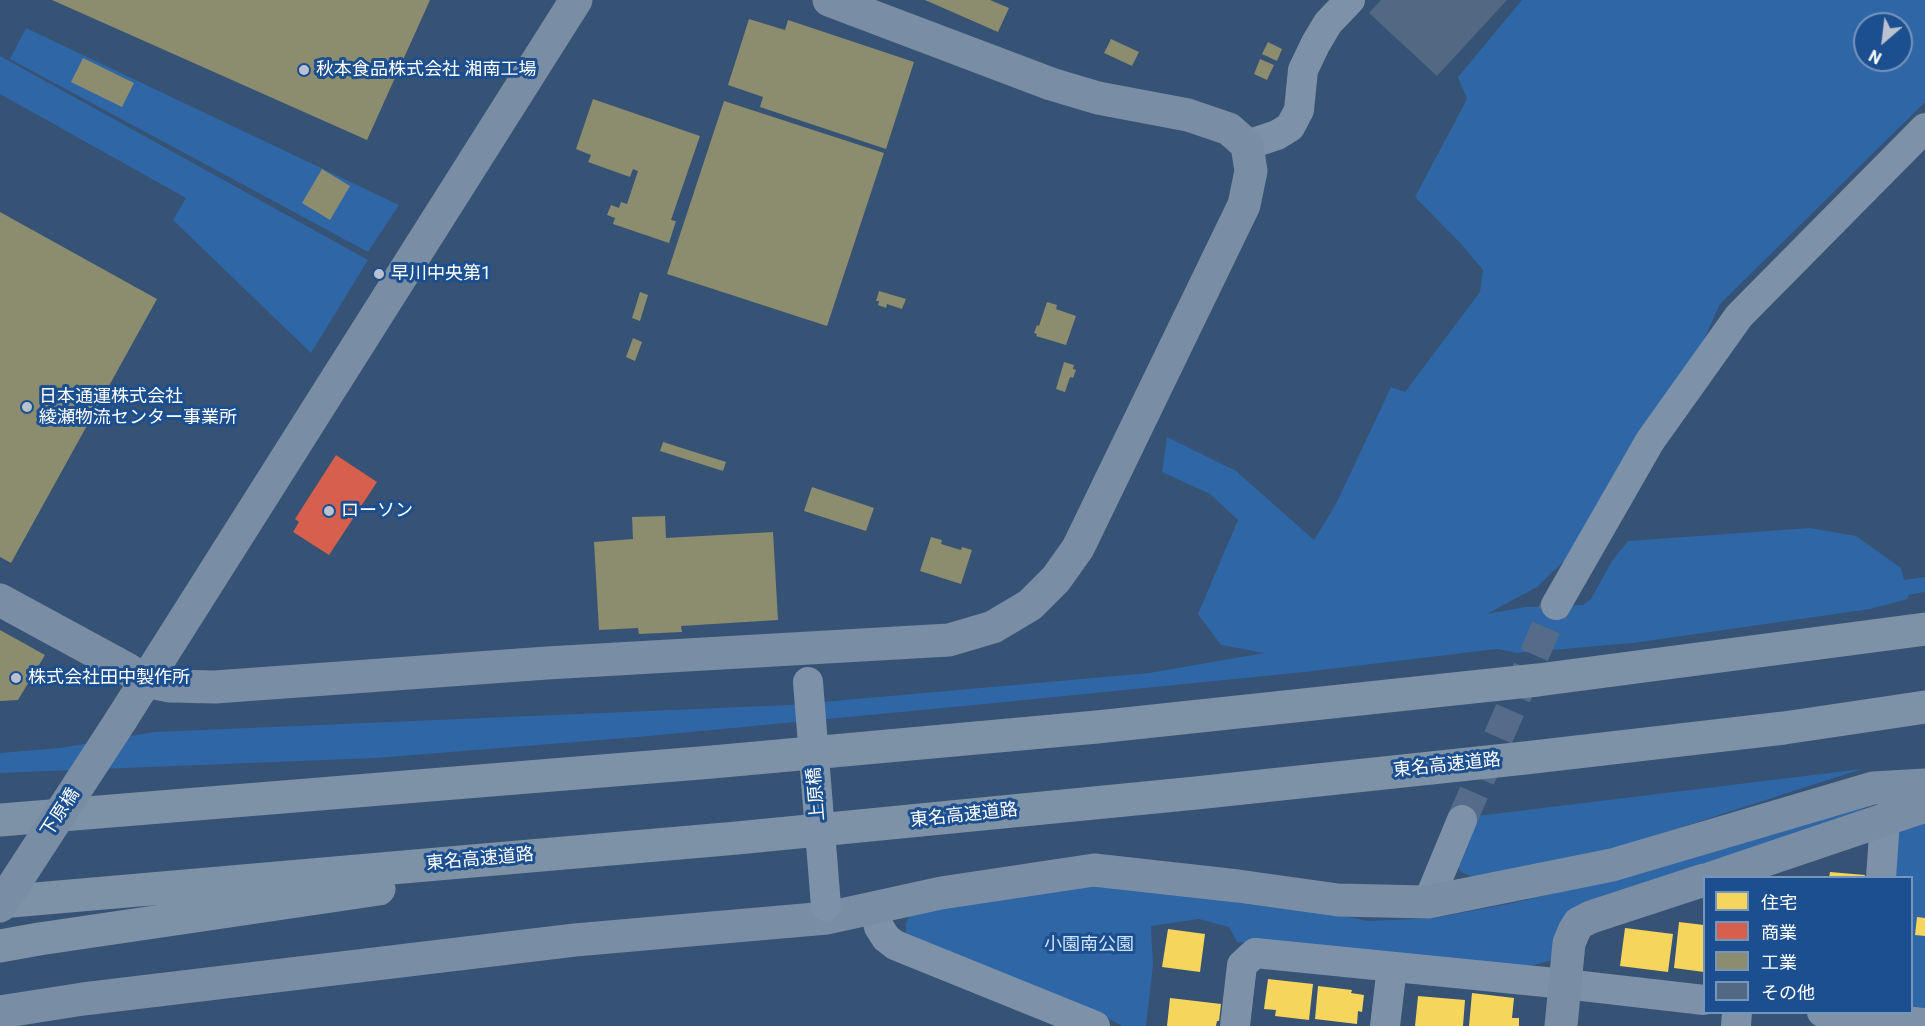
<!DOCTYPE html>
<html>
<head>
<meta charset="utf-8">
<style>
	body { margin:0 }
	#map { position:relative; width:1925px; height:1026px; overflow:hidden; background:#365274; font-family:Roboto,"Noto Sans JP",sans-serif }
	canvas { display:block }
	.legend { position:absolute; left:1703px; top:876px; width:210px; height:138px; box-sizing:border-box; background:#1b4f8f; border:2px solid #7695bc; margin:0; padding:8px 10px; list-style:none; font-size:18px; color:#fff }
	.legend li { display:flex; align-items:center; gap:12px; height:30px }
	.legend b { width:30px; border:2px solid #7695bc }
	.north { position:absolute; left:1853px; top:12px; width:60px; height:60px; box-sizing:border-box; background:#1b4f8f; border:2px solid #7695bc; border-radius:50%; rotate:208deg; font-size:16px; font-weight:700; line-height:24px; text-align:center; color:#fff }
	.north::after { content:''; display:block; margin:auto; width:21px; height:27px; background:#b9c2ce; clip-path:polygon(50% 0,100% 100%,50% 72%,0 100%) }
</style>
</head>
<body>
<div id="map">
<canvas width="1925" height="1026"></canvas>
<ul class="legend">
<li><b style="height:16px;background:#f6d55c"></b>住宅</li>
<li><b style="height:16px;background:#d6604d"></b>商業</li>
<li><b style="height:16px;background:#8c8c6e"></b>工業</li>
<li><b style="height:16px;background:#526984"></b>その他</li>
</ul>
<div class="north">N</div>
</div>
<script>
const ctx = document.querySelector('canvas').getContext('2d');
ctx.lineJoin = 'round';
function fill(path, color) {
  ctx.fillStyle = color;
  ctx.fill(path, 'evenodd');
}
function toPath(rows) {
  const path = new Path2D();
  for (const r of rows) {
    path.moveTo(r[0], r[1]);
    for (let i = 2; i < r.length; i += 2) path.lineTo(r[i], r[i + 1]);
  }
  return path;
}
function stroke(path, color, width, dash) {
  ctx.strokeStyle = color;
  ctx.lineWidth = width;
  ctx.lineCap = dash ? 'butt' : 'round';
  ctx.setLineDash(dash || []);
  ctx.stroke(path);
}
function write(font, color, halo, rows, align = 'center') {
  ctx.font = font + ' Roboto,"Noto Sans JP",sans-serif';
  ctx.lineWidth = 6;
  ctx.setLineDash([]);
  ctx.textBaseline = 'middle';
  ctx.strokeStyle = halo;
  ctx.fillStyle = color;
  for (const [text, x, y, turn = 0] of rows) {
    ctx.save();
    ctx.translate(x, y);
    ctx.rotate((+turn || 0) * Math.PI / 180);
    ctx.textAlign = isNaN(turn) ? turn : align;
    if (halo) ctx.strokeText(text, 0, 0);
    ctx.fillText(text, 0, 0);
    ctx.restore();
  }
}
const green = toPath([
	[1522,0,1925,0,1925,102,1720,304,1655,448,1610,517,1537,587,1487,614,1525,607,1583,605,1591,599,1612,561,1628,541,1810,528,1856,536,1901,568,1904,580,1925,577,1925,592,1908,595,1908,599,1870,609,1633,643,1517,653,1497,649,1305,672,975,705,638,737,376,758,0,773,0,753,60,748,154,732,789,705,1149,673,1264,653,1221,645,1198,614,1238,520,1210,494,1162,472,1167,437,1236,471,1314,540,1336,504,1391,387,1405,392,1480,292,1483,270,1463,246,1415,197,1467,99,1458,77],
	[1865,24,1901,24,1901,60,1865,60],
	[26,28,399,205,368,252,10,59],
	[0,56,368,260,311,353,173,220,186,198,0,94],
	[1862,769,1614,849,1475,878,1461,872,1454,861,1477,816],
	[1853,806,1869,810,1563,922,1553,960,1526,967,1237,942,1229,927,1199,919,1151,926,1153,965,1146,1026,1122,1026,1099,1013,906,938,906,923,909,916,958,904,1087,883,1259,899,1368,921,1434,918,1513,903,1617,878],
	[1925,816,1925,1008,1912,1006,1912,878,1894,878,1898,823]
]);
const homes = toPath([
	[1830,872,1865,875,1864,878,1829,878],
	[1917,917,1925,918,1925,936,1915,935],
	[1679,922,1704,925,1704,972,1674,968],
	[1625,928,1673,934,1668,972,1620,966],
	[1168,929,1205,934,1200,972,1162,967],
	[1268,979,1313,984,1309,1020,1275,1016,1276,1010,1264,1009],
	[1318,986,1352,990,1351,993,1364,995,1362,1012,1358,1011,1357,1024,1315,1019],
	[1472,993,1514,998,1512,1018,1519,1018,1519,1026,1469,1026],
	[1418,996,1465,1000,1463,1026,1415,1026],
	[1170,998,1221,1004,1219,1021,1217,1021,1216,1026,1167,1026]
]);
const shops = toPath([
	[336,455,377,482,329,555,293,532,299,522,295,519]
]);
const industry = toPath([
	[52,0,430,0,367,140],
	[925,0,990,0,1009,8,998,32],
	[749,19,785,30,788,20,914,62,886,149,760,107,763,97,728,85],
	[1111,39,1139,52,1132,66,1104,53],
	[1268,42,1282,49,1277,61,1262,54],
	[83,58,134,83,122,107,71,82],
	[1260,59,1274,65,1267,80,1254,74],
	[593,99,700,136,671,220,676,221,669,243,613,224,615,218,607,215,611,205,619,208,621,202,627,204,638,171,633,169,630,177,588,162,591,155,576,149],
	[724,101,884,153,827,326,667,274],
	[322,169,350,186,330,220,302,203],
	[0,212,157,299,11,563,0,557],
	[879,291,906,299,902,309,887,304,886,308,878,305,879,301,876,301],
	[640,292,648,295,640,321,632,318],
	[1047,302,1057,305,1056,309,1076,316,1066,345,1036,336,1037,334,1034,333,1037,325,1039,326],
	[633,338,642,342,635,361,626,357],
	[1064,362,1074,365,1073,369,1076,370,1073,378,1070,377,1065,392,1056,389],
	[663,442,726,462,723,471,660,451],
	[812,487,874,508,866,531,804,511],
	[665,516,666,538,773,532,778,620,681,626,682,632,639,634,638,628,599,630,594,542,633,539,632,517],
	[931,537,942,540,941,544,961,550,962,547,972,550,961,584,920,571],
	[0,630,45,655,18,700,0,701]
]);
const building = toPath([
	[1381,0,1507,0,1437,76,1369,13]
]);
const streetTunnel = toPath([
	[1462,820,1556,605]
]);
const street = toPath([
	[1247,145,1277,135,1290,127,1299,110,1303,70,1316,43,1328,23,1350,0],
	[1556,605,1650,441,1739,316,1925,128],
	[1881,878,1885,820],
	[1428,902,1462,820],
	[874,908,879,927,886,938,895,945,1095,1026],
	[1822,1012,1925,1023],
	[1235,1026,1242,965,1255,953,1565,984,1704,1000],
	[1385,1026,1392,967],
	[1736,1026,1737,1012]
]);
const secondary = toPath([
	[0,600,127,669,145,681,170,686,215,687,547,663,949,640,993,627,1030,605,1056,579,1078,548,1244,205,1251,171,1247,145,1229,129,1188,115,1098,98,1051,84,829,0],
	[121,720,576,0],
	[1712,878,1925,806],
	[0,1012,83,999,575,940,827,918,941,893,1094,870,1238,886,1338,900,1428,902,1612,865,1873,788,1925,785],
	[1561,1026,1569,943,1574,931,1579,923,1591,917,1704,880]
]);
const highway = toPath([
	[0,820,712,762,1097,727,1538,680,1925,629],
	[0,902,737,838,1196,793,1525,758,1784,728,1925,707],
	[0,946,39,939,379,889]
]);
const streetBridge = toPath([
	[808,682,826,906]
]);
const secondaryBridge = toPath([
	[0,906,121,720]
]);
const markers = [
	[304,70,6,"#b9c2ce"],
	[379,274,6,"#b9c2ce"],
	[27,407,6,"#b9c2ce"],
	[329,511,6,"#b9c2ce"],
	[16,678,6,"#b9c2ce"]
];
const poiNames = [
	["秋本食品株式会社 湘南工場",316,70],
	["早川中央第1",391,274],
	["日本通運株式会社",39,397],
	["綾瀬物流センター事業所",39,418],
	["ローソン",341,511],
	["株式会社田中製作所",28,678]
];
const streetNames = [
	["東名高速道路",1447,766,-6],
	["上原橋",817,794,-95],
	["下原橋",61,813,-57],
	["東名高速道路",964,816,-6],
	["東名高速道路",480,860,-5]
];
const parkNames = [
	["小園南公園",1089,945]
];
fill(green, '#2f66a5');
fill(homes, '#f6d55c');
fill(shops, '#d6604d');
fill(industry, '#8c8c6e');
fill(building, '#526984');
stroke(streetTunnel, '#546c89', 30, [30, 15]);
stroke(street, '#7d92a8', 30);
stroke(secondary, '#798da4', 33);
stroke(highway, '#7e92a7', 33);
stroke(streetBridge, '#7d92a8', 30);
stroke(secondaryBridge, '#798da4', 33);
for (const [x, y, r, color] of markers) {
  const dot = new Path2D();
  dot.arc(x, y, r, 0, 2 * Math.PI);
  ctx.fillStyle = color;
  ctx.fill(dot);
  stroke(dot, '#1b4f8f', 2);
}
write('18px', '#fff', '#1b4f8f', poiNames, 'left');
write('18px', '#fff', '#1b4f8f', streetNames);
write('18px', '#cfe3fa', '#1b4f8f', parkNames);
</script>
</body>
</html>
